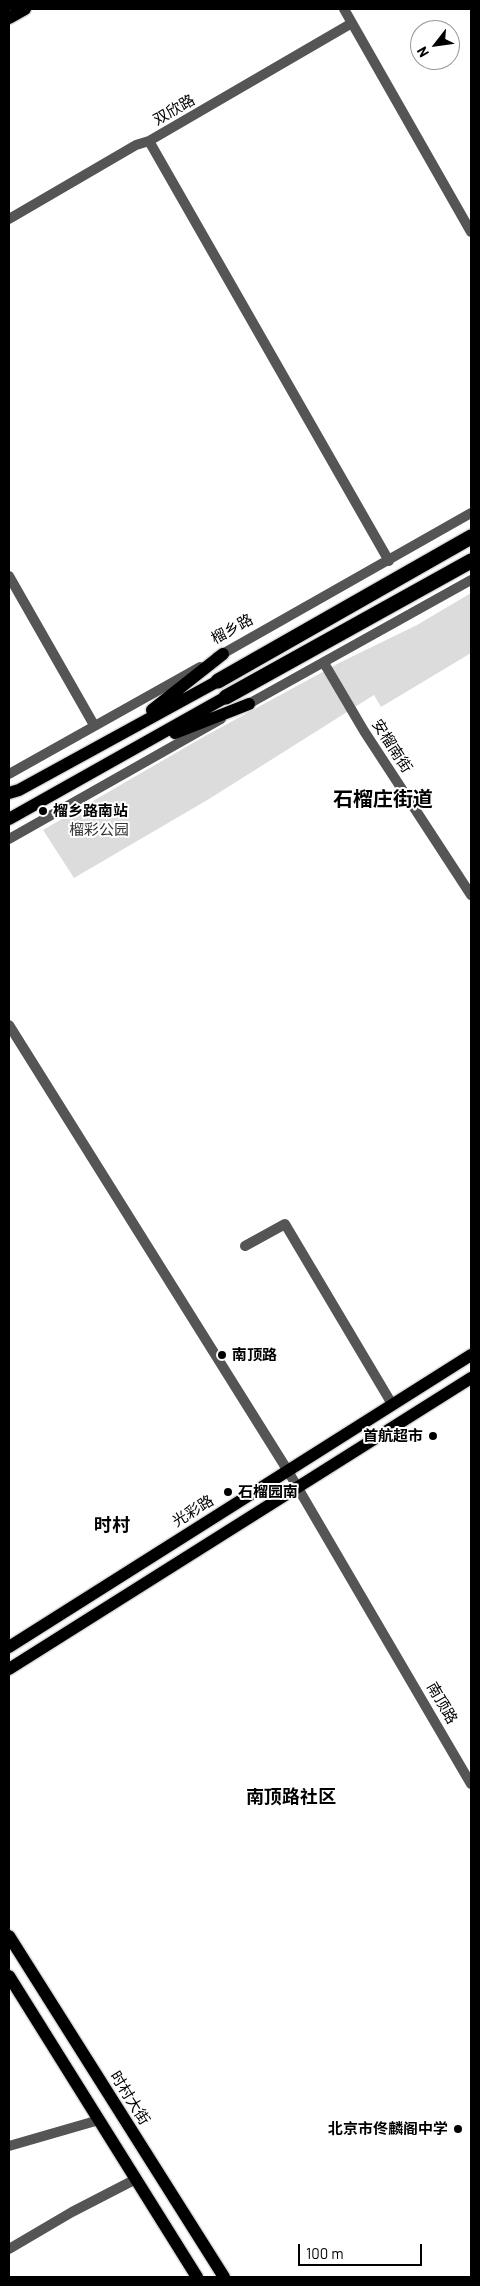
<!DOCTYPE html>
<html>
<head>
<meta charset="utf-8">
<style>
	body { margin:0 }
	#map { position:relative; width:480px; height:2286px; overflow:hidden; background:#fff; font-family:Barlow,sans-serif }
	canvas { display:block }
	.frame { position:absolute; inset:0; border:10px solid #000; pointer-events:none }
	.north { position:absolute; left:410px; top:20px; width:50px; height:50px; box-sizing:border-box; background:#fff; border:1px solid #999; border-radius:50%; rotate:240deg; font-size:14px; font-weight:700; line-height:20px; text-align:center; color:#000 }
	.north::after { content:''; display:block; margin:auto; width:18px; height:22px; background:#000; clip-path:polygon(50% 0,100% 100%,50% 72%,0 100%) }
	.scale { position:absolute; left:298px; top:2244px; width:124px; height:22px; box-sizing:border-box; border:2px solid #000; border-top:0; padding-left:6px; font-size:15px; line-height:18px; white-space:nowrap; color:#000; -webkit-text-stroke:4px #fff; paint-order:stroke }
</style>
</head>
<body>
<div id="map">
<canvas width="480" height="2286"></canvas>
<div class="frame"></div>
<div class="north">N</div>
<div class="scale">100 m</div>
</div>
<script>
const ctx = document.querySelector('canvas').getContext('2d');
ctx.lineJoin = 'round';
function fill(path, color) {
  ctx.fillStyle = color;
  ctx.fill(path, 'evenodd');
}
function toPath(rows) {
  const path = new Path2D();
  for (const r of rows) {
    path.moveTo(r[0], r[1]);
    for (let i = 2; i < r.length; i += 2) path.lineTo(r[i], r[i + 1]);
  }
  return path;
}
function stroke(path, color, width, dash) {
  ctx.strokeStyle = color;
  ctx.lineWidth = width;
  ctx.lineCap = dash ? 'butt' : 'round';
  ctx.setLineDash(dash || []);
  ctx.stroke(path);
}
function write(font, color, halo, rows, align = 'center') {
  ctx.font = font + ' Barlow,"Noto Sans SC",sans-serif';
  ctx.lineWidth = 4;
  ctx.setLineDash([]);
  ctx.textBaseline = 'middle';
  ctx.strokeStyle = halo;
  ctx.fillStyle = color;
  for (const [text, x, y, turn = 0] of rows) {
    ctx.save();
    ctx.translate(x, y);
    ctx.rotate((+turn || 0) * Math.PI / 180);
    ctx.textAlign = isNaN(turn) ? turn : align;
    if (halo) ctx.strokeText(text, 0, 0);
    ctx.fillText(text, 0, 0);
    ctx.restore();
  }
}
const green = toPath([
	[471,593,471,653,381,707,374,695,209,799,74,878,43,830,205,736,341,662,417,625]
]);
const minor = toPath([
	[344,9,471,232],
	[149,141,389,561],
	[9,219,136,145,149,141,352,23],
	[9,576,94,725],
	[217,657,471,513],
	[324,663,364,731,471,895],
	[243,707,471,580],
	[9,774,200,667],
	[9,839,221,719],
	[9,1025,288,1471,471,1784],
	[245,1246,285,1224,392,1404],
	[9,2146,99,2120],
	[9,2249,72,2212,136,2179]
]);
const major = toPath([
	[9,18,25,9],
	[152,710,223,654],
	[175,733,249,704],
	[9,793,19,790,218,681],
	[9,819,226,697],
	[9,1647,471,1355],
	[9,1669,471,1378],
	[9,1936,224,2277],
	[9,1976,197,2277]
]);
const highway = toPath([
	[218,681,471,537],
	[226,697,471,561]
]);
const markers = [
	[43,811,5,"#000"],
	[222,1355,5,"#000"],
	[433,1436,5,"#000"],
	[228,1492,5,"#000"],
	[458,2129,5,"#000"]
];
const streetNames = [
	["双欣路",174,110,-30],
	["榴乡路",232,629,-29],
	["安榴南街",392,746,57],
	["光彩路",193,1511,-32],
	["南顶路",442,1703,60],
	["时村大街",130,2098,58]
];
const poiNames = [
	["榴乡路南站",53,811],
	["南顶路",232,1355],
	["首航超市",423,1436,"right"],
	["石榴园南",238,1492],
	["北京市佟麟阁中学",448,2129,"right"]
];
const parkNames = [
	["榴彩公园",99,830]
];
const quarterNames = [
	["时村",112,1525],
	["南顶路社区",291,1797]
];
const districtNames = [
	["石榴庄街道",383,799]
];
fill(green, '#dcdcdc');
stroke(major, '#dbdbdb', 15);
stroke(highway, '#dbdbdb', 18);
stroke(minor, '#555', 10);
stroke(major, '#000', 12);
stroke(highway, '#000', 15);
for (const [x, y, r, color] of markers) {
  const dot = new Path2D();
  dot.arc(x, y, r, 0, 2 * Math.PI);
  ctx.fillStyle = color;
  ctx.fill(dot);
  stroke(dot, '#fff', 2);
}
write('15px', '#000', '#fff', streetNames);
write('bold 15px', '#000', '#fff', poiNames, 'left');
write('15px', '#333', '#fff', parkNames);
write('bold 18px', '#000', '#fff', quarterNames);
write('bold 20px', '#000', '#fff', districtNames);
</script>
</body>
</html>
